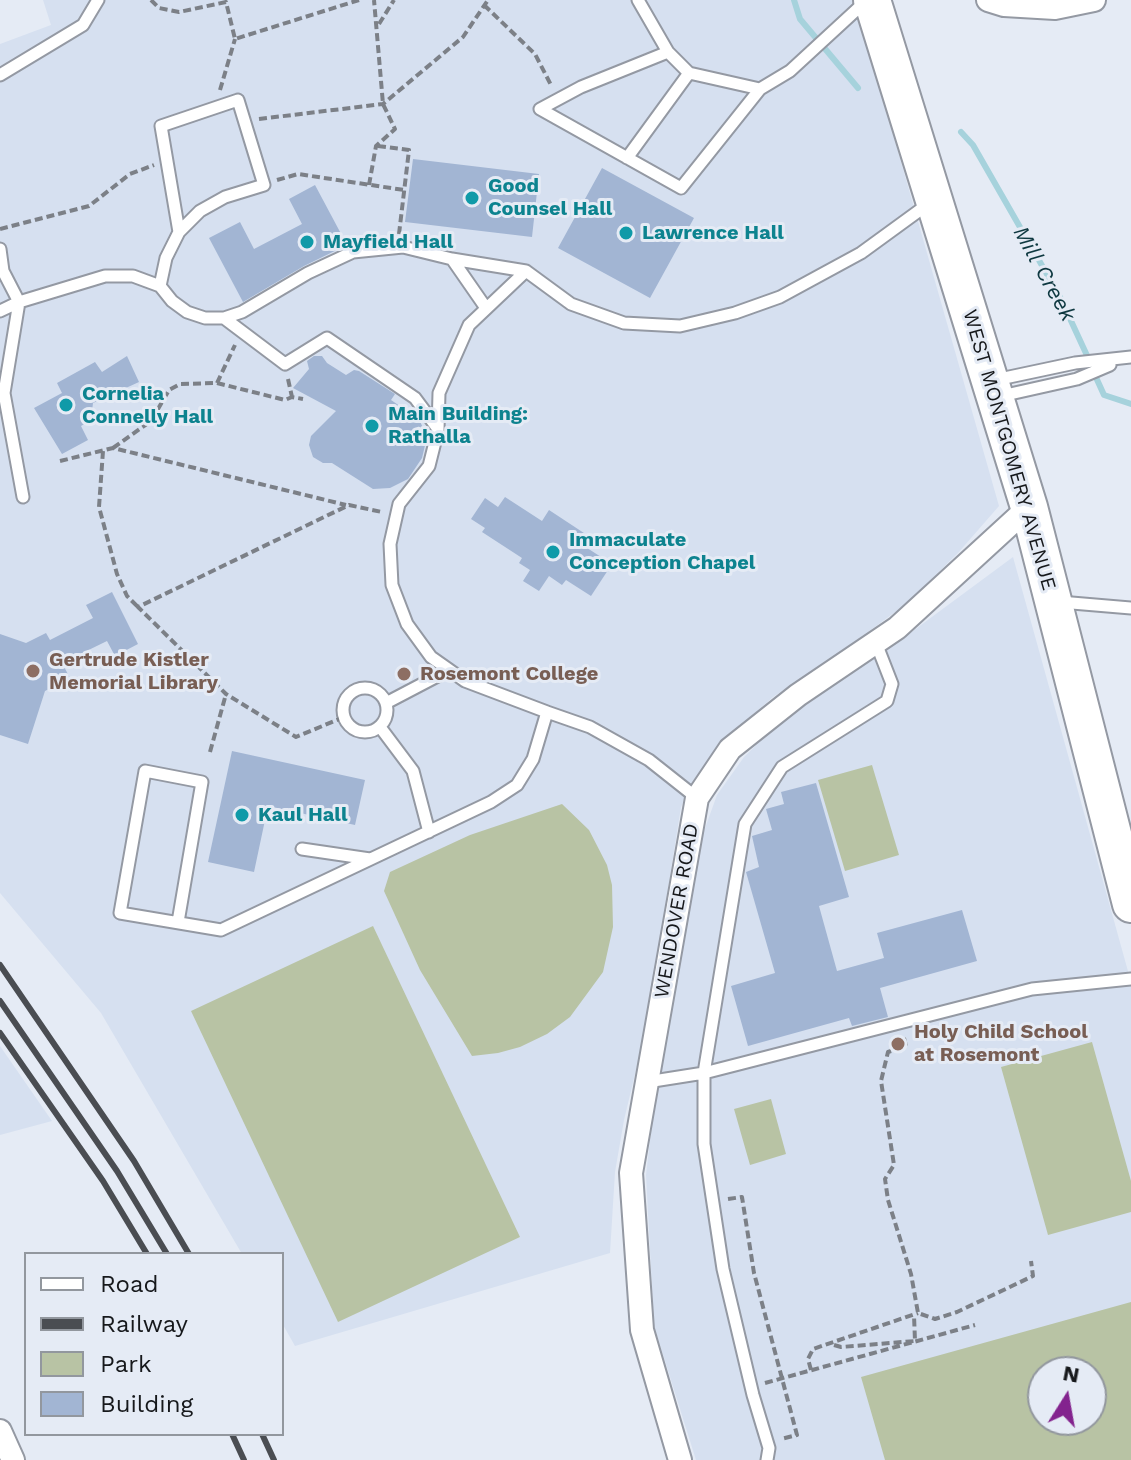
<!DOCTYPE html>
<html>
<head>
<meta charset="utf-8">
<style>
	body { margin:0 }
	#map { position:relative; width:1131px; height:1460px; overflow:hidden; background:#e5ebf5; font-family:"Work Sans",sans-serif }
	canvas { display:block }
	.legend { position:absolute; left:24px; top:1252px; width:260px; height:184px; box-sizing:border-box; background:#e5ebf5; border:2px solid #92979e; margin:0; padding:10px 14px; list-style:none; font-size:24px; color:#16181b }
	.legend li { display:flex; align-items:center; gap:16px; height:40px }
	.legend b { width:40px; border:2px solid #92979e }
	.north { position:absolute; left:1027px; top:1356px; width:80px; height:80px; box-sizing:border-box; background:#e5ebf5; border:2px solid #92979e; border-radius:50%; rotate:11deg; font-size:22px; font-weight:700; line-height:32px; text-align:center; color:#16181b }
	.north::after { content:''; display:block; margin:auto; width:28px; height:36px; background:#83238e; clip-path:polygon(50% 0,100% 100%,50% 72%,0 100%) }
</style>
</head>
<body>
<div id="map">
<canvas width="1131" height="1460"></canvas>
<ul class="legend">
<li><b style="height:10px;background:#fff"></b>Road</li>
<li><b style="height:10px;background:#4a4d52"></b>Railway</li>
<li><b style="height:22px;background:#b8c3a4"></b>Park</li>
<li><b style="height:22px;background:#a2b5d3"></b>Building</li>
</ul>
<div class="north">N</div>
</div>
<script>
const ctx = document.querySelector('canvas').getContext('2d');
ctx.lineJoin = 'round';
function fill(path, color) {
  ctx.fillStyle = color;
  ctx.fill(path, 'evenodd');
}
function toPath(rows) {
  const path = new Path2D();
  for (const r of rows) {
    if (r.length === 3) {
      path.moveTo(r[0] + r[2], r[1]);
      path.arc(r[0], r[1], r[2], 0, 2 * Math.PI);
      continue;
    }
    path.moveTo(r[0], r[1]);
    for (let i = 2; i < r.length; i += 2) path.lineTo(r[i], r[i + 1]);
  }
  return path;
}
function stroke(path, color, width, dash) {
  ctx.strokeStyle = color;
  ctx.lineWidth = width;
  ctx.lineCap = dash ? 'butt' : 'round';
  ctx.setLineDash(dash || []);
  ctx.stroke(path);
}
function write(font, color, halo, rows, align = 'center') {
  ctx.font = font + ' "Work Sans",sans-serif';
  ctx.lineWidth = 6;
  ctx.setLineDash([]);
  ctx.textBaseline = 'middle';
  ctx.strokeStyle = halo;
  ctx.fillStyle = color;
  for (const [text, x, y, turn = 0] of rows) {
    ctx.save();
    ctx.translate(x, y);
    ctx.rotate((+turn || 0) * Math.PI / 180);
    ctx.textAlign = isNaN(turn) ? turn : align;
    if (halo) ctx.strokeText(text, 0, 0);
    ctx.fillText(text, 0, 0);
    ctx.restore();
  }
}
const built = toPath([
	[43,0,855,0,999,506,958,553,906,604,841,652,773,697,729,736,696,777,681,807,646,1028,624,1120,615,1172,610,1253,295,1346,282,1323,282,1254,242,1254,101,1013,0,893,0,44,51,25],
	[1013,557,1131,982,1131,1460,696,1460,654,1326,646,1175,654,1106,700,842,717,795,744,757,779,723,898,642],
	[1043,1372,1091,1372,1091,1420,1043,1420],
	[0,1046,52,1121,0,1135]
]);
const green = toPath([
	[872,765,899,855,845,871,818,780],
	[562,804,589,830,607,865,612,885,613,927,603,972,570,1017,547,1034,520,1047,498,1053,472,1056,420,970,384,891,390,872,470,835],
	[373,926,520,1237,338,1322,191,1011],
	[1092,1042,1131,1181,1131,1212,1048,1235,1001,1067],
	[771,1099,786,1154,750,1165,734,1109],
	[1131,1302,1131,1460,885,1460,861,1377],
	[1043,1372,1091,1372,1091,1420,1043,1420]
]);
const stream = toPath([
	[794,0,800,19,858,88],
	[961,132,973,145,1060,297,1090,362],
	[1094,373,1104,395,1131,404]
]);
const building = toPath([
	[413,159,539,174,532,237,405,222],
	[602,168,694,218,650,298,558,248],
	[315,185,347,245,304,266,243,302,209,238,240,222,254,249,302,224,289,199],
	[127,356,139,382,93,403,91,420,81,426,88,440,62,454,34,408,62,393,57,383,95,362,102,372],
	[314,356,322,356,327,363,346,375,354,370,359,371,395,394,391,400,419,419,427,437,422,458,408,479,390,488,373,489,332,463,323,463,313,457,309,445,311,436,336,411,293,388,309,369,307,361],
	[505,497,542,521,549,510,590,537,584,546,612,564,591,596,566,580,562,585,549,576,539,591,523,581,530,570,519,563,522,558,482,532,485,528,471,519,485,498,498,507],
	[112,592,138,644,115,656,107,641,62,663,70,678,45,691,28,744,0,735,0,634,26,643,46,633,50,640,93,618,86,605],
	[232,751,365,780,355,825,268,806,254,872,208,862],
	[816,783,849,897,819,906,837,971,884,958,877,933,962,910,977,961,880,988,888,1017,852,1026,849,1018,748,1046,731,986,775,973,746,872,759,867,752,836,772,830,766,809,784,804,781,792]
]);
const path = toPath([
	[151,0,159,8,179,12,226,2,235,39,359,0],
	[484,5,535,54,551,85],
	[379,24,394,0],
	[220,90,235,39],
	[259,119,383,104,463,37,488,0],
	[378,146,409,150,399,234],
	[277,180,298,174,404,190],
	[369,185,376,146,395,129,383,104,374,0],
	[0,229,89,206,130,174,154,165],
	[288,379,292,397],
	[217,383,235,345],
	[113,448,151,421,169,390,180,384,217,383,285,400,292,397,303,399],
	[103,451,99,507,117,574,127,596,138,607],
	[60,461,113,448,346,505],
	[344,717,296,737,226,694,138,607,349,505,382,512],
	[210,752,226,694],
	[904,1038,906,1046,888,1052,881,1081,894,1165,885,1179,888,1200,911,1274,918,1313,935,1319,957,1312,1033,1276,1031,1261],
	[728,1199,742,1197,754,1273,797,1435,781,1439],
	[834,1345,841,1347,915,1341,914,1315],
	[811,1370,808,1359,813,1349,918,1313],
	[765,1383,975,1325]
]);
const lane = toPath([
	[638,0,668,52,689,73,760,89,790,71,865,2],
	[668,52,581,87,540,109,681,188,760,89],
	[0,75,83,25,98,0],
	[627,158,689,73],
	[0,249,3,271,19,302,4,393,23,497],
	[526,271,571,304,624,323,680,326,735,313,780,297,861,253,931,202],
	[160,286,166,258,179,232,200,211,225,197,264,185,238,100,161,126,179,232],
	[486,308,452,259,526,271,469,325,439,393,438,430,429,466,399,504,390,544,392,585,407,624,431,657,465,681,547,712],
	[0,311,19,302,105,276,133,276,160,286,172,301,187,312,205,318,224,318,242,312,308,273,353,252,403,247,452,259],
	[224,318,285,364,327,338,415,398,438,429],
	[995,380,1075,363,1131,357],
	[1001,396,1077,379,1110,365],
	[1060,602,1131,608],
	[365,710,22],
	[386,703,449,670],
	[380,727,413,771,429,832],
	[302,849,370,859],
	[178,922,202,782,145,771,120,913,221,930,491,802,517,785,533,759,547,712,590,727,649,760,697,798],
	[647,1082,704,1073,1032,989,1131,979],
	[767,1460,769,1448,753,1395,723,1269,704,1144,704,1073,745,824,782,767,887,701,892,684,876,643]
]);
const street = toPath([
	[988,0,1004,5,1055,8,1094,0],
	[0,1431,13,1460],
	[680,1460,642,1330,631,1173,697,798,730,749,798,695,897,628,1029,507]
]);
const primary = toPath([
	[872,0,1029,507,1131,904]
]);
const rail = toPath([
	[0,965,134,1161,189,1254],
	[0,1001,117,1171,167,1254],
	[0,1033,103,1181,147,1254],
	[232,1434,244,1460],
	[262,1434,274,1460]
]);
const markers = [
	[472,198,8,"#0f9aa8"],
	[626,233,8,"#0f9aa8"],
	[307,242,8,"#0f9aa8"],
	[66,405,8,"#0f9aa8"],
	[372,426,8,"#0f9aa8"],
	[553,552,8,"#0f9aa8"],
	[33,671,8,"#8d6e63"],
	[404,674,8,"#8d6e63"],
	[242,815,8,"#0f9aa8"],
	[898,1044,8,"#8d6e63"]
];
const cultureNames = [
	["Good",488,186],
	["Counsel Hall",488,209],
	["Lawrence Hall",642,233],
	["Mayfield Hall",323,242],
	["Cornelia",82,394],
	["Connelly Hall",82,417],
	["Main Building:",388,414],
	["Rathalla",388,437],
	["Immaculate",569,540],
	["Conception Chapel",569,563],
	["Kaul Hall",258,815]
];
const streetNames = [
	["WEST MONTGOMERY AVENUE",1009,450,74],
	["WENDOVER ROAD",677,911,-80]
];
const educationNames = [
	["Gertrude Kistler",49,660],
	["Memorial Library",49,683],
	["Rosemont College",420,674],
	["Holy Child School",914,1032],
	["at Rosemont",914,1055]
];
const waterNames = [
	["Mill Creek",1044,274,61]
];
fill(built, '#d6e0f0');
fill(green, '#b8c3a4');
stroke(stream, '#a6d2dc', 6);
fill(building, '#a2b5d3');
stroke(lane, '#9499a3', 15);
stroke(street, '#9499a3', 26);
stroke(primary, '#9499a3', 40);
stroke(path, '#7c8087', 4, [8, 4]);
stroke(lane, '#fff', 11);
stroke(street, '#fff', 22);
stroke(primary, '#fff', 36);
stroke(rail, '#4a4d52', 6);
for (const [x, y, r, color] of markers) {
  const dot = new Path2D();
  dot.arc(x, y, r, 0, 2 * Math.PI);
  ctx.fillStyle = color;
  ctx.fill(dot);
  stroke(dot, '#e5ebf5', 3);
}
write('bold 20px', '#0d838f', '#e5ebf5', cultureNames, 'left');
write('20px', '#16181b', '#e5ebf5', streetNames);
write('bold 20px', '#785e54', '#e5ebf5', educationNames, 'left');
write('italic 22px', '#0e3840', '#e5ebf5', waterNames);
</script>
</body>
</html>
